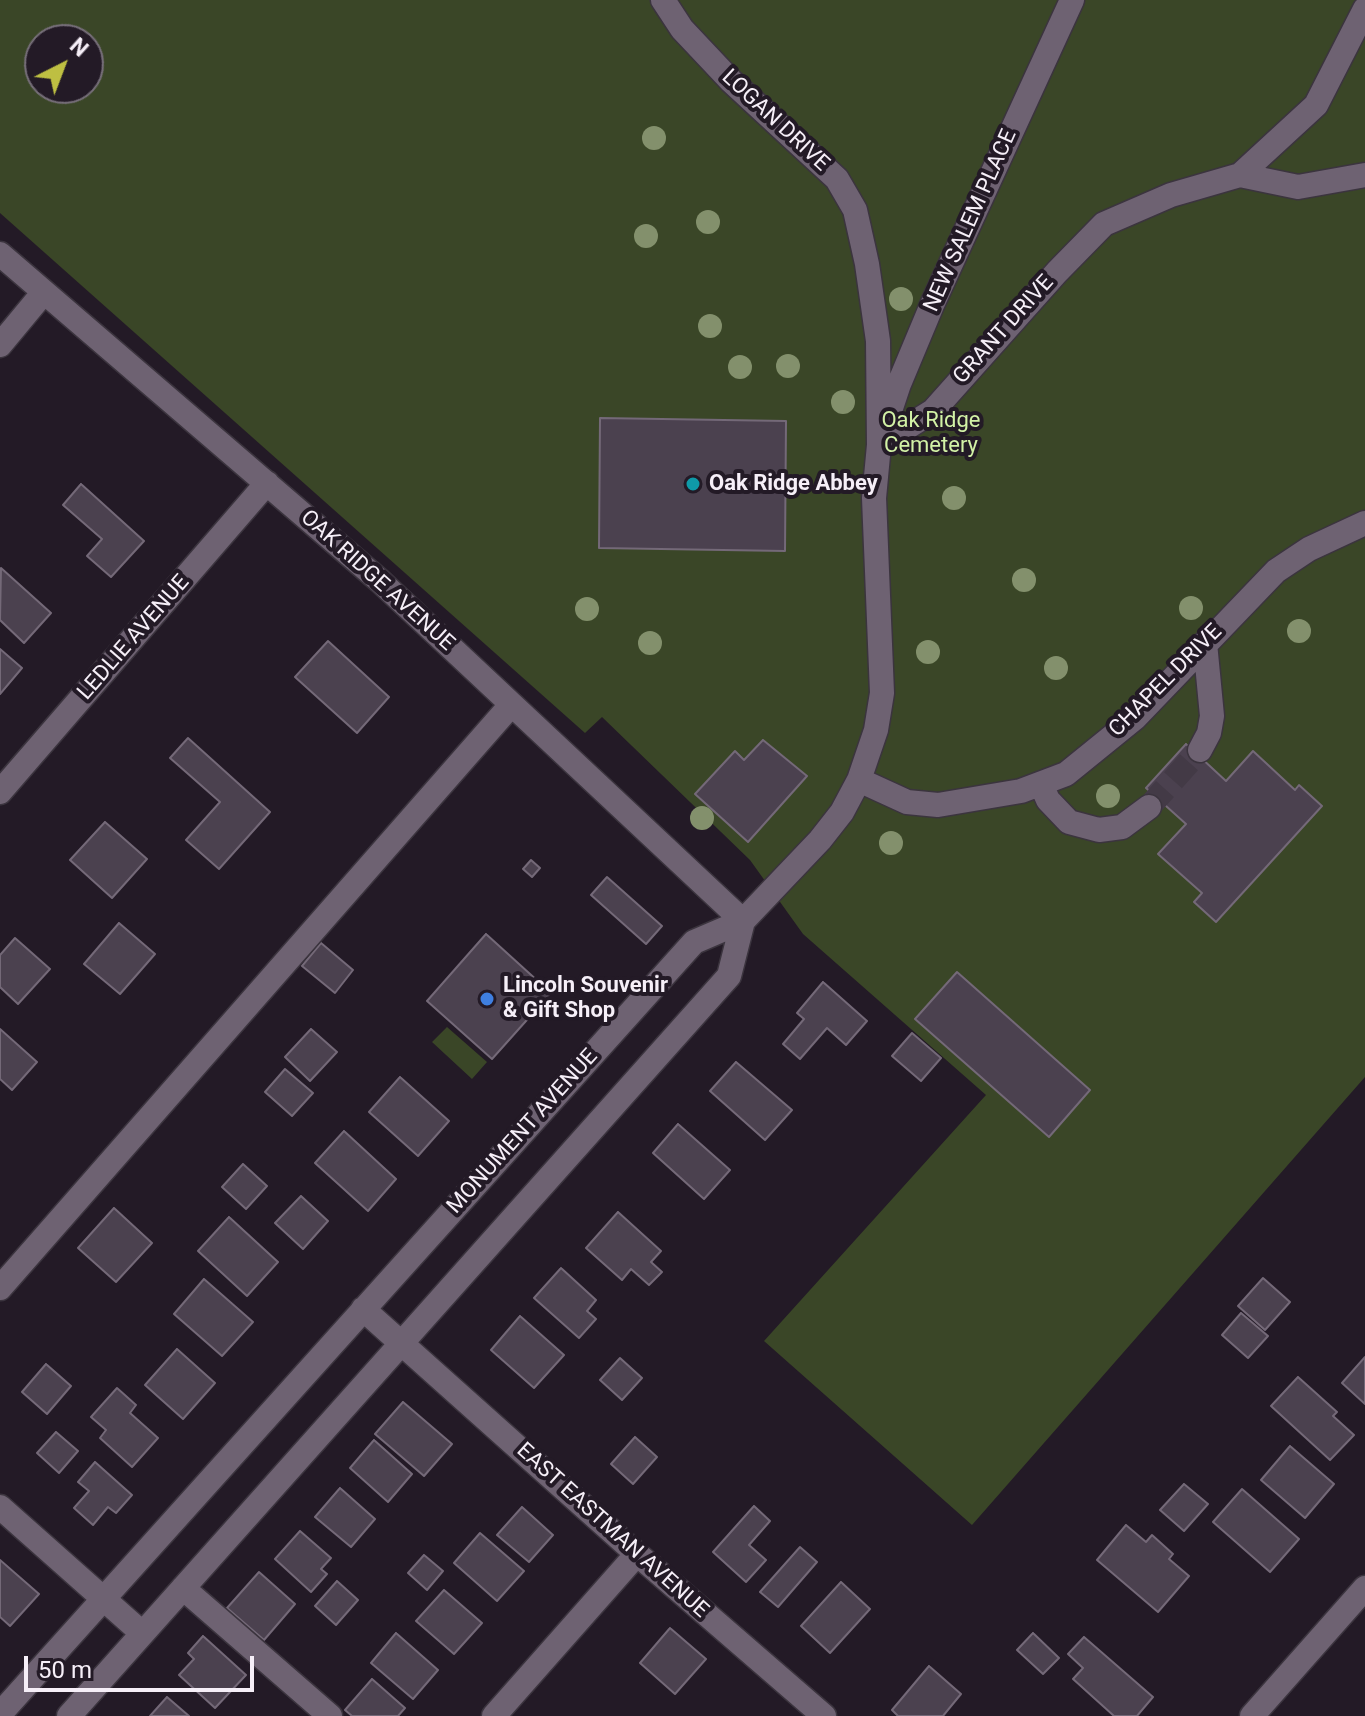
<!DOCTYPE html>
<html>
<head>
<meta charset="utf-8">
<style>
	body { margin:0 }
	#map { position:relative; width:1365px; height:1716px; overflow:hidden; background:#231a26; font-family:Roboto,sans-serif }
	canvas { display:block }
	.north { position:absolute; left:24px; top:24px; width:80px; height:80px; box-sizing:border-box; background:#231a26; border:2px solid #776f7a; border-radius:50%; rotate:42deg; font-size:22px; font-weight:700; line-height:32px; text-align:center; color:#f6eff8 }
	.north::after { content:''; display:block; margin:auto; width:28px; height:36px; background:#bebf42; clip-path:polygon(50% 0,100% 100%,50% 72%,0 100%) }
	.scale { position:absolute; left:24px; top:1656px; width:230px; height:36px; box-sizing:border-box; border:4px solid #f6eff8; border-top:0; padding-left:10px; font-size:24px; line-height:28px; white-space:nowrap; color:#f6eff8; -webkit-text-stroke:6px #231a26; paint-order:stroke }
</style>
</head>
<body>
<div id="map">
<canvas width="1365" height="1716"></canvas>
<div class="north">N</div>
<div class="scale">50 m</div>
</div>
<script>
const ctx = document.querySelector('canvas').getContext('2d');
ctx.lineJoin = 'round';
function fill(path, color) {
  ctx.fillStyle = color;
  ctx.fill(path, 'evenodd');
}
function toPath(rows) {
  const path = new Path2D();
  for (const r of rows) {
    path.moveTo(r[0], r[1]);
    for (let i = 2; i < r.length; i += 2) path.lineTo(r[i], r[i + 1]);
  }
  return path;
}
function stroke(path, color, width, dash) {
  ctx.strokeStyle = color;
  ctx.lineWidth = width;
  ctx.lineCap = dash ? 'butt' : 'round';
  ctx.setLineDash(dash || []);
  ctx.stroke(path);
}
function write(font, color, halo, rows, align = 'center') {
  ctx.font = font + ' Roboto,sans-serif';
  ctx.lineWidth = 8;
  ctx.setLineDash([]);
  ctx.textBaseline = 'middle';
  ctx.strokeStyle = halo;
  ctx.fillStyle = color;
  for (const [text, x, y, turn = 0] of rows) {
    ctx.save();
    ctx.translate(x, y);
    ctx.rotate((+turn || 0) * Math.PI / 180);
    ctx.textAlign = isNaN(turn) ? turn : align;
    if (halo) ctx.strokeText(text, 0, 0);
    ctx.fillText(text, 0, 0);
    ctx.restore();
  }
}
const green = toPath([
	[0,0,1365,0,1365,1077,972,1525,764,1341,986,1095,803,934,750,860,602,717,585,733,0,213],
	[40,40,88,40,88,88,40,88],
	[447,1027,487,1062,472,1079,432,1042]
]);
const building = toPath([
	[600,418,786,421,785,551,599,548,600,418],
	[81,484,144,541,111,577,87,556,102,539,63,505,81,484],
	[1,568,51,613,24,643,0,620,1,568],
	[328,641,389,697,357,733,295,677,328,641],
	[0,649,22,668,0,694,0,649],
	[188,738,270,812,219,869,186,840,220,802,170,758,188,738],
	[763,740,807,776,748,842,695,794,735,751,744,760,763,740],
	[1186,744,1226,781,1253,751,1295,790,1299,785,1322,806,1216,922,1194,902,1202,893,1158,854,1186,824,1146,788,1186,744],
	[105,822,147,859,112,898,70,860,105,822],
	[531,860,540,868,532,877,523,869,531,860],
	[607,877,662,926,646,944,591,895,607,877],
	[119,923,155,954,120,994,84,964,119,923],
	[486,934,551,993,492,1059,427,1001,486,934],
	[15,938,50,969,18,1004,0,987,0,955,15,938],
	[321,943,353,970,335,993,302,966,321,943],
	[957,972,1090,1090,1049,1137,915,1019,957,972],
	[823,982,867,1021,846,1045,827,1028,800,1059,783,1044,804,1019,797,1013,823,982],
	[0,1029,37,1062,12,1090,0,1079,0,1029],
	[311,1029,337,1052,310,1081,285,1057,311,1029],
	[912,1033,941,1058,921,1081,892,1056,912,1033],
	[736,1062,792,1110,765,1140,710,1091,736,1062],
	[285,1069,313,1093,292,1116,265,1092,285,1069],
	[400,1077,449,1121,418,1156,369,1112,400,1077],
	[678,1124,730,1170,704,1199,653,1153,678,1124],
	[344,1131,396,1179,368,1211,315,1163,344,1131],
	[243,1164,267,1186,246,1209,222,1187,243,1164],
	[301,1196,328,1221,303,1249,275,1223,301,1196],
	[114,1208,152,1243,116,1282,78,1248,114,1208],
	[618,1212,661,1251,651,1262,662,1272,649,1285,631,1269,622,1280,586,1248,618,1212],
	[229,1217,278,1262,247,1296,198,1251,229,1217],
	[561,1268,596,1300,587,1311,596,1319,579,1338,534,1298,561,1268],
	[1263,1278,1290,1302,1265,1330,1238,1306,1263,1278],
	[204,1279,253,1322,222,1356,174,1314,204,1279],
	[1241,1313,1268,1336,1248,1358,1222,1335,1241,1313],
	[520,1316,564,1355,534,1388,491,1350,520,1316],
	[177,1349,215,1383,183,1419,145,1385,177,1349],
	[1365,1357,1365,1404,1342,1383,1365,1357],
	[620,1358,642,1378,622,1400,600,1380,620,1358],
	[46,1364,71,1386,47,1414,22,1392,46,1364],
	[1298,1377,1337,1412,1333,1416,1354,1435,1330,1460,1271,1406,1298,1377],
	[117,1388,136,1405,130,1413,158,1438,132,1467,100,1438,106,1430,91,1417,117,1388],
	[403,1402,452,1444,424,1476,375,1434,403,1402],
	[56,1432,78,1451,59,1473,37,1453,56,1432],
	[635,1437,657,1457,633,1484,611,1464,635,1437],
	[374,1440,412,1474,388,1502,350,1468,374,1440],
	[1290,1446,1334,1484,1305,1518,1261,1480,1290,1446],
	[95,1462,132,1495,116,1513,108,1507,93,1525,74,1508,89,1491,78,1482,95,1462],
	[1184,1484,1208,1504,1184,1531,1160,1510,1184,1484],
	[340,1488,375,1519,351,1547,315,1517,340,1488],
	[1242,1489,1299,1539,1270,1572,1213,1522,1242,1489],
	[754,1506,770,1521,749,1545,766,1560,746,1582,713,1552,754,1506],
	[522,1507,553,1535,529,1562,497,1535,522,1507],
	[1126,1525,1146,1542,1152,1535,1173,1554,1169,1559,1189,1576,1158,1612,1097,1560,1126,1525],
	[300,1531,331,1558,321,1569,327,1574,311,1592,275,1559,300,1531],
	[480,1533,524,1571,497,1601,454,1563,480,1533],
	[800,1547,817,1562,778,1607,760,1592,800,1547],
	[424,1555,443,1571,427,1590,408,1573,424,1555],
	[0,1560,39,1594,10,1626,0,1617,0,1560],
	[259,1572,295,1604,264,1640,227,1608,259,1572],
	[337,1581,358,1600,336,1625,315,1606,337,1581],
	[841,1582,870,1609,830,1653,801,1626,841,1582],
	[444,1590,482,1623,454,1654,416,1621,444,1590],
	[670,1628,706,1659,675,1694,640,1663,670,1628],
	[396,1633,438,1670,413,1699,371,1663,396,1633],
	[1033,1633,1059,1658,1043,1674,1017,1650,1033,1633],
	[203,1636,246,1675,215,1708,179,1675,194,1659,188,1653,203,1636],
	[1084,1637,1153,1697,1137,1716,1114,1716,1073,1679,1083,1668,1068,1654,1084,1637],
	[929,1666,961,1694,943,1716,898,1716,892,1710,929,1666],
	[372,1679,405,1708,398,1716,352,1716,345,1710,372,1679],
	[167,1697,189,1716,150,1716,167,1697]
]);
const minorTunnel = toPath([
	[1149,807,1200,750]
]);
const minor = toPath([
	[663,0,682,29,731,81,837,179,855,210,867,264,878,341,879,445],
	[1240,175,1298,187,1365,175],
	[0,254,380,581,743,921],
	[0,345,44,292],
	[885,426,899,384,932,305,1072,0],
	[1200,750,1209,733,1212,716,1205,643],
	[859,780,907,802,938,805,1021,791,1066,774,1135,718,1276,571,1309,549,1365,523],
	[1041,784,1048,800,1069,822,1099,830,1122,827,1149,807],
	[0,792,267,483],
	[0,1288,511,705],
	[363,1309,637,1554,824,1716],
	[0,1507,142,1633],
	[183,1588,330,1716],
	[0,1714,694,942,743,921,820,840,842,812,859,780,876,730,882,693,874,498,879,445,933,411,1057,272,1104,224,1171,195,1240,175,1316,105,1365,9],
	[69,1716,729,976,743,921],
	[494,1716,637,1554],
	[1252,1716,1365,1588]
]);
const trees = [
	[654,138],
	[708,222],
	[646,236],
	[901,299],
	[710,326],
	[788,366],
	[740,367],
	[843,402],
	[954,498],
	[1024,580],
	[1191,608],
	[587,609],
	[1299,631],
	[650,643],
	[928,652],
	[1056,668],
	[1108,796],
	[702,818],
	[891,843]
];
const markers = [
	[693,484,8,"#0f9aa8"],
	[487,999,8,"#3f7fe0"]
];
const streetNames = [
	["LOGAN DRIVE",775,121,43],
	["NEW SALEM PLACE",971,221,-66],
	["GRANT DRIVE",1004,330,-48],
	["OAK RIDGE AVENUE",377,581,42],
	["LEDLIE AVENUE",134,638,-49],
	["CHAPEL DRIVE",1166,681,-45],
	["MONUMENT AVENUE",523,1132,-48],
	["EAST EASTMAN AVENUE",612,1531,42]
];
const parkNames = [
	["Oak Ridge",931,421],
	["Cemetery",931,446]
];
const poiNames = [
	["Oak Ridge Abbey",709,484],
	["Lincoln Souvenir",503,986],
	["& Gift Shop",503,1011]
];
fill(green, '#3a4627');
fill(building, '#4b414f');
stroke(building, '#746978', 2);
stroke(minorTunnel, '#433a46', 24, [24, 12]);
stroke(minor, '#3b343e', 27);
stroke(minor, '#6e6272', 24);
ctx.fillStyle = '#83906c';
for (const [x, y] of trees) {
  ctx.beginPath();
  ctx.arc(x, y, 12, 0, 2 * Math.PI);
  ctx.fill();
}
for (const [x, y, r, color] of markers) {
  const dot = new Path2D();
  dot.arc(x, y, r, 0, 2 * Math.PI);
  ctx.fillStyle = color;
  ctx.fill(dot);
  stroke(dot, '#231a26', 3);
}
write('22px', '#f6eff8', '#231a26', streetNames);
write('22px', '#d2f1a6', '#231a26', parkNames);
write('bold 22px', '#f6eff8', '#231a26', poiNames, 'left');
</script>
</body>
</html>
